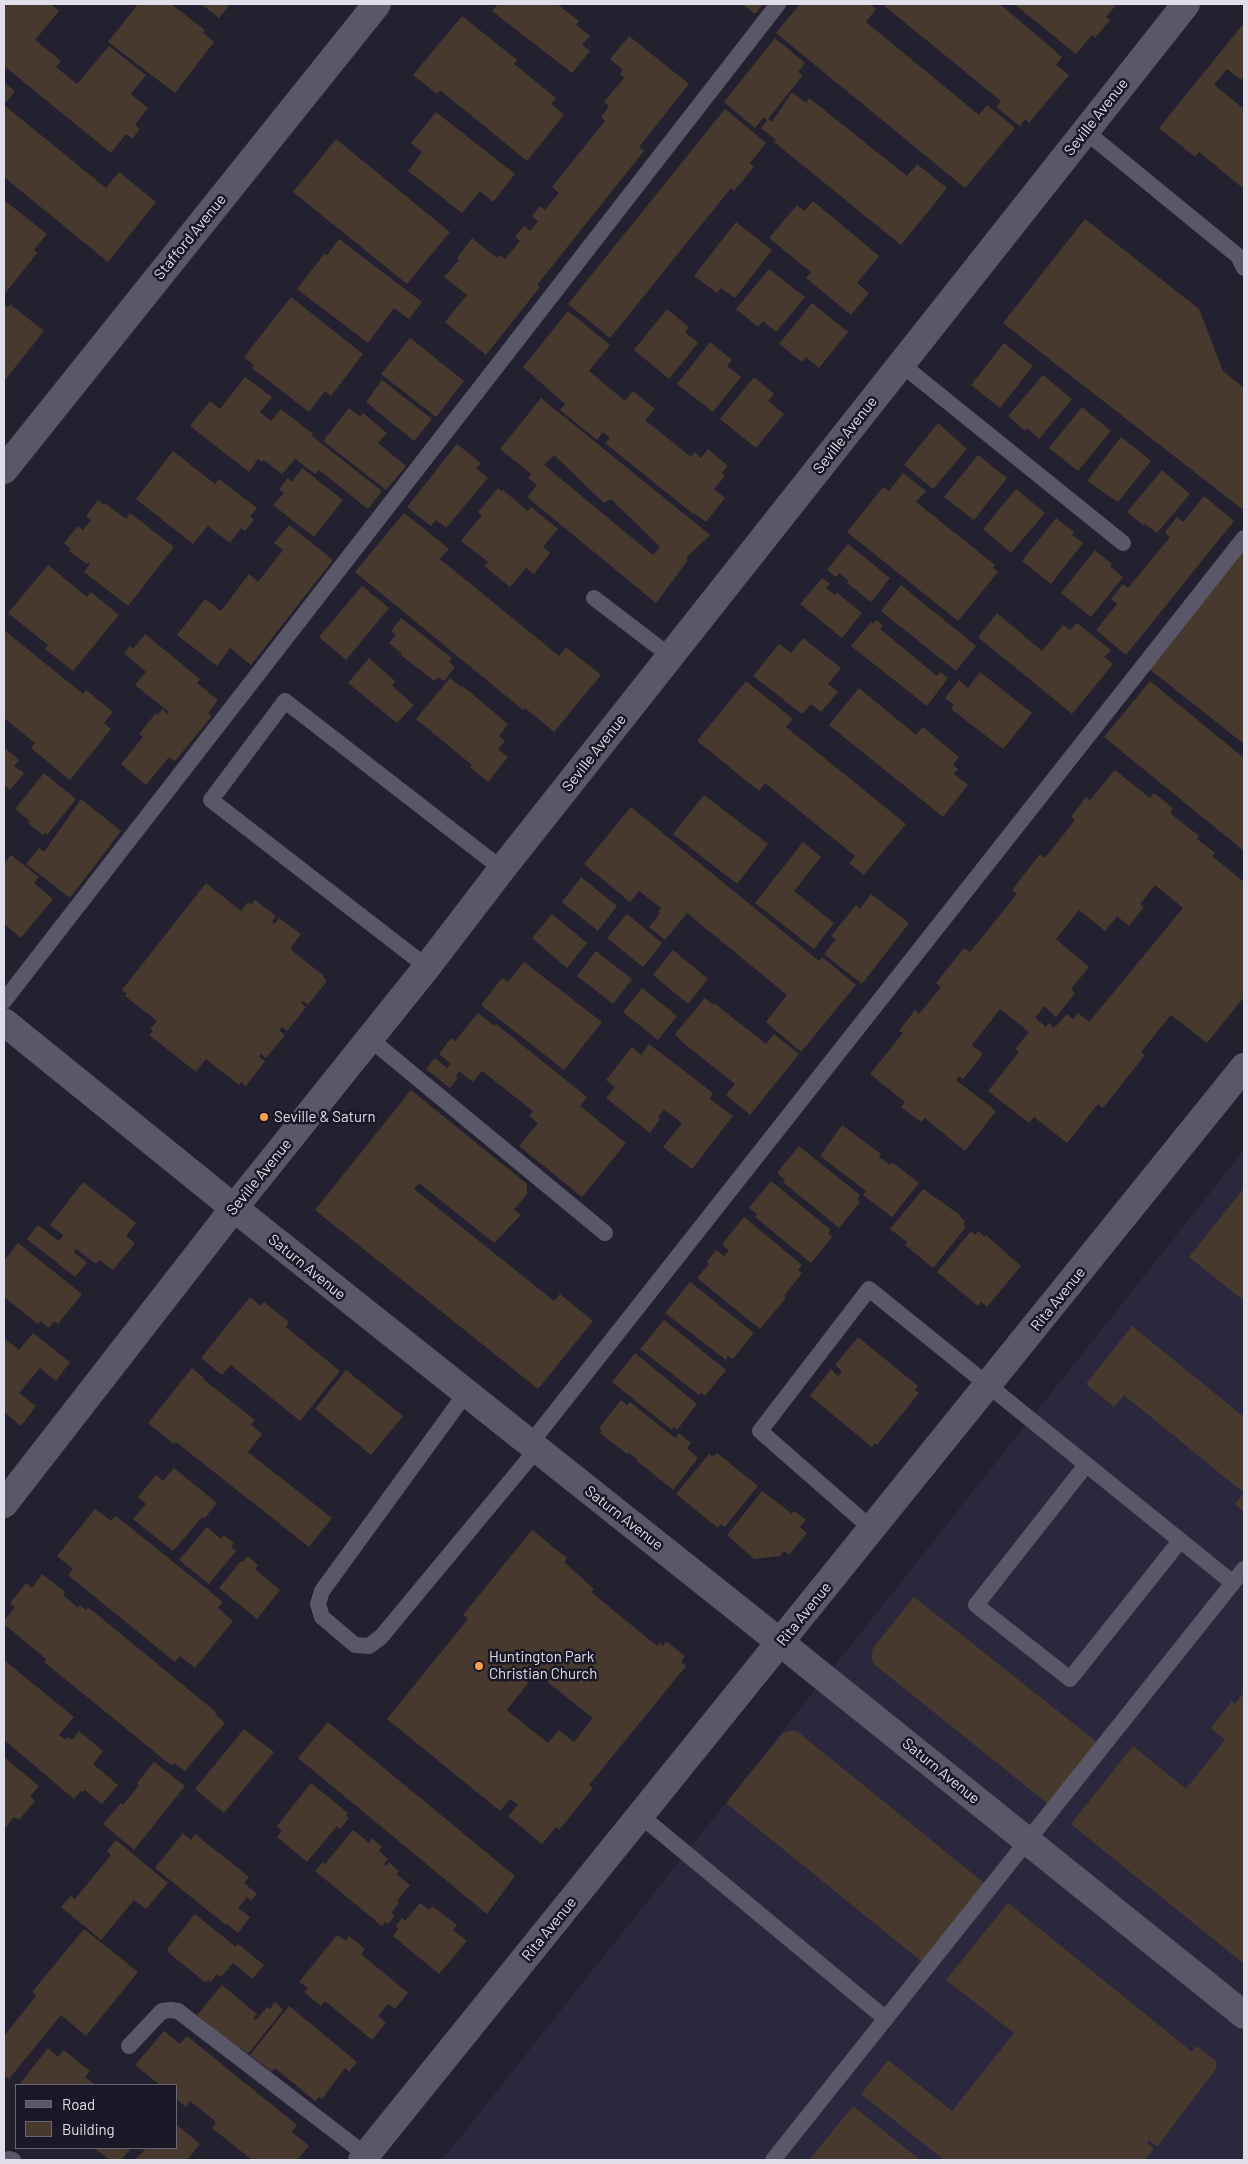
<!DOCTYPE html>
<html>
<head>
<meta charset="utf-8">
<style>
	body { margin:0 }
	#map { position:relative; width:1248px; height:2164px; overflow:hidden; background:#23202f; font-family:Barlow,sans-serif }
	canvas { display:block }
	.frame { position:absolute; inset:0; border:5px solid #e0dee9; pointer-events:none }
	.legend { position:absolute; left:15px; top:2084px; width:162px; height:65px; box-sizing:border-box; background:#1a1726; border:1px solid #696774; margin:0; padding:6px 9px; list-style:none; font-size:15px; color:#e0dee9 }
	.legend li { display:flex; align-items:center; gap:10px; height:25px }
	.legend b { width:25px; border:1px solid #696774 }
</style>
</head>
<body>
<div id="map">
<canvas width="1248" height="2164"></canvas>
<div class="frame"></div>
<ul class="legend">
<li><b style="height:6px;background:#5a5768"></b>Road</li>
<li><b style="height:14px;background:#48392e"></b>Building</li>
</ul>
</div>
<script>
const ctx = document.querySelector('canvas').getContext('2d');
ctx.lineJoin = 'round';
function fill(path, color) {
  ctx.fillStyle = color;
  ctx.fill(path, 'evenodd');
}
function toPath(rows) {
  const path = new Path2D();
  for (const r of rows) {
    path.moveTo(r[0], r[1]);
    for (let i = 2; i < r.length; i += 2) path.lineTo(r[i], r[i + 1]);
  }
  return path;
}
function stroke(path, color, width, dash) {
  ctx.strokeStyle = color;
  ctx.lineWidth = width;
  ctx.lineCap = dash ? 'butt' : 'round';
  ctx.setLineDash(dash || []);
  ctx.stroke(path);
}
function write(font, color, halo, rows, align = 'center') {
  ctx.font = font + ' Barlow,sans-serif';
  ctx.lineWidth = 5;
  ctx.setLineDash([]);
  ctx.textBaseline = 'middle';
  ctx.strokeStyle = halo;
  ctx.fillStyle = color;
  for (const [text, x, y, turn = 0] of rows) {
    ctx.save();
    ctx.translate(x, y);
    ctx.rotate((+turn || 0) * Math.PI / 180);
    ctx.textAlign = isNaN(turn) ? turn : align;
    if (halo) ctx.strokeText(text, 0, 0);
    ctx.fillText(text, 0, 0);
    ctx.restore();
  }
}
const built = toPath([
	[1244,1150,1244,2160,442,2160]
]);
const building = toPath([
	[4,4,50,4,59,11,35,40,61,61,56,67,77,84,109,46,146,75,131,94,148,108,135,125,140,129,132,139,126,134,111,153,4,66],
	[138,4,171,4,205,30,203,33,214,42,175,93,108,42],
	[201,4,230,4,219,18],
	[498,4,557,4,579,21,576,25,590,36,582,45,590,51,572,73,492,11],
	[742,4,763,4,755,14],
	[800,4,870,4,876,9,866,22,979,115,987,105,1015,128,965,188,776,33],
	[882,4,1000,4,1062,57,1056,65,1069,75,1029,123,1025,119,1020,126,996,107,1001,101],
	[1014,4,1117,4,1106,17,1110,20,1095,38,1092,35,1076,54],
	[462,16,517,60,514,64,556,98,551,104,564,115,527,161,440,90,437,94,413,75],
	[1244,23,1244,76,1241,80,1227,69,1214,85,1244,109,1244,189,1199,152,1195,157,1159,128],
	[629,36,689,84,639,147,644,151,537,285,540,287,486,355,445,322,467,295,444,277,459,260,457,258,472,238,497,258,500,255,505,259,520,241,515,237,524,226,530,231,538,221,532,216,540,206,545,210,559,193,552,187,605,121,601,117,609,106,604,102,624,78,620,74,623,70,610,59],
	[775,38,805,63,798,72,803,75,767,120,764,117,755,128,724,102],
	[4,82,15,91,4,105],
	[792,92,806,103,809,98,907,176,917,164,947,188,901,245,774,142,776,140,761,128,768,119,772,122],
	[4,105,106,188,119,172,156,202,108,262,4,177],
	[725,109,766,143,750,163,754,167,734,191,731,188,610,338,568,304],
	[436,112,515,174,493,202,480,191,462,213,408,171,422,152,411,143],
	[336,139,450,232,407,284,293,192],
	[4,200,47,234,34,250,37,253,4,295],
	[813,201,879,256,857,283,869,293,851,315,806,278,811,272,769,238,797,205,804,211],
	[1085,219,1199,309,1223,371,1244,388,1244,505,1242,509,1003,323],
	[736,222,772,250,735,298,721,288,717,293,694,276],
	[339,239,422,302,409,319,394,308,368,343,297,289,324,254,327,255],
	[769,269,805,297,776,332,763,321,758,327,736,309],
	[291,297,363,354,331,396,325,391,309,412,252,368,254,365,244,357],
	[812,303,848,332,819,368,806,357,802,362,779,344],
	[4,304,8,307,10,304,44,331,5,380],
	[667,309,689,327,685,332,698,343,669,379,634,350],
	[568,311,610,345,589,371,625,401,633,391,655,409,645,420,691,457,695,452,701,458,708,449,728,466,722,473,725,476,714,489,725,498,706,522,694,513,693,514,605,443,610,438,603,432,597,440,560,410,565,404,523,367],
	[410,338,464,381,436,417,381,374],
	[710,342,732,360,727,366,741,377,713,412,677,384],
	[1004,343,1033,366,1000,408,971,385],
	[1043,375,1072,399,1039,439,1027,428,1025,431,1008,416],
	[245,377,272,397,260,412,271,421,281,409,313,434,312,436,382,491,368,509,319,470,315,474,295,459,282,474,264,460,262,462,258,459,249,472,190,426,210,401,220,409],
	[754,377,774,394,768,401,784,414,756,448,720,419],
	[382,380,432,419,414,441,366,402],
	[541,398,710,535,686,558,688,560,656,603,527,497,537,485,528,478,531,474,500,449],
	[554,455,604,503,611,499,660,547,653,555,544,465],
	[1082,407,1111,431,1078,471,1049,448],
	[349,408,360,417,363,413,387,433,378,443,406,466,386,490,323,441],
	[938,423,967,449,933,489,904,465],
	[1121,437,1151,461,1118,502,1087,481],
	[457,444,481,463,476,468,488,478,446,528,436,520,431,526,407,507],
	[173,451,215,484,219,479,257,508,250,516,254,520,245,531,241,528,230,543,208,526,193,544,136,499],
	[978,455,1007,478,974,520,944,497],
	[302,468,343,500,314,537,273,505,284,493,279,489,288,478,292,482],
	[1162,470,1190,494,1157,533,1145,524,1144,526,1127,512],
	[903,473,926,491,916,502,995,565,993,568,998,572,958,621,847,532,883,487,889,491],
	[498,488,502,491,503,490,528,511,531,507,558,529,543,547,550,553,534,574,526,568,510,587,484,566,488,562,461,541,482,515,478,512],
	[1016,489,1045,513,1011,553,983,529],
	[1204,496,1234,521,1126,655,1096,630,1117,604,1111,599,1123,584,1128,588,1170,537,1165,532,1177,517,1183,522],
	[98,500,104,505,105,503,126,519,130,513,174,547,128,606,84,572,90,564,88,562,87,564,69,551,71,549,64,543,78,526,83,530,91,520,86,516],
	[404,513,449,549,440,559,559,656,566,647,601,675,554,732,525,708,523,710,355,572],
	[1056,518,1074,532,1072,535,1083,543,1051,584,1022,561],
	[289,525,333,560,251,665,230,648,217,666,177,635,205,599,221,611,249,574,258,582,283,550,274,543],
	[848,544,890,578,871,602,847,583,849,581,839,573,836,577,827,570],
	[1244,547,1244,744,1148,668],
	[1095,550,1112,564,1110,566,1123,577,1091,617,1061,593],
	[48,565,87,597,91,592,119,615,73,671,45,649,48,645,8,613],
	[822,578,830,584,826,588,835,595,837,593,862,613,842,638,800,604],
	[901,585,976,646,956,671,881,611],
	[362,586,389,608,346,660,319,637],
	[997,613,1042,651,1063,625,1070,630,1077,623,1111,650,1104,657,1113,664,1072,714,978,637],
	[401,618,452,658,449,662,455,667,444,681,438,677,434,681,401,655,402,654,389,643,396,635,391,631],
	[876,620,883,625,880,629,937,676,940,672,948,678,927,706,851,646,871,622,873,624],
	[4,630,83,694,86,690,113,712,104,723,111,729,70,780,31,748,35,743,4,718],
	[145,634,200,679,197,683,218,700,208,713,212,716,175,761,169,757,146,785,121,764,143,737,139,734,156,713,158,715,162,709,168,714,169,712,135,685,146,672,124,653,130,646,133,649],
	[803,638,841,668,828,684,838,692,821,712,811,704,802,714,753,676,779,644,791,653],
	[369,658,395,681,392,686,414,705,397,723,348,683],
	[980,672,1032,713,1003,749,951,709,954,705,945,698,959,680,968,688],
	[450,678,462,688,463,686,508,724,499,736,505,741,498,749,508,757,488,782,470,767,472,765,416,719],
	[746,681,793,719,786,727,906,824,864,875,849,863,855,856,765,783,759,791,697,741],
	[1150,681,1244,758,1244,851,1104,737],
	[859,688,916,735,923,727,959,757,953,765,958,769,954,774,968,785,943,817,829,725],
	[4,747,19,760,14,766,24,773,10,790,4,785],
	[1115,770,1150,798,1154,793,1173,808,1170,813,1199,836,1197,839,1215,853,1212,856,1244,882,1244,997,1207,1043,1171,1015,1141,1052,1145,1055,1103,1108,1098,1104,1067,1143,1034,1117,1029,1123,988,1091,1019,1052,1015,1049,1029,1032,1000,1009,972,1045,983,1054,963,1079,959,1076,956,1080,996,1111,965,1151,925,1118,921,1122,901,1107,905,1102,870,1074,903,1033,899,1031,915,1010,919,1014,941,987,936,983,964,948,970,952,1017,894,1012,890,1040,854,1045,858,1075,820,1071,817,1086,797,1090,800],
	[1155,885,1183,908,1089,1022,1078,1013,1073,1019,1067,1014,1054,1028,1049,1023,1046,1027,1035,1018,1044,1006,1056,1017,1075,993,1071,989,1089,967,1056,939,1079,910,1105,931,1117,916,1129,926,1144,907,1140,904],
	[44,773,76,799,47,835,45,833,43,835,28,823,30,821,15,809],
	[704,795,768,844,737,884,673,834],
	[81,799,121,831,70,898,26,864,39,848,44,852],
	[631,807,819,961,822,957,856,985,801,1052,766,1022,787,995,687,913,665,940,649,927,660,913,658,912,661,908,639,891,630,902,584,864],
	[803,842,821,857,794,891,834,923,814,949,755,903],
	[11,855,39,877,34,883,53,899,21,938,4,924,4,864],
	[581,877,617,906,598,931,562,902],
	[206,883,241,911,248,902,251,905,255,900,276,916,272,922,274,924,279,918,301,934,290,949,324,976,323,977,327,981,308,1005,303,1001,301,1003,306,1007,287,1031,282,1027,279,1030,285,1035,266,1058,261,1054,259,1057,265,1061,246,1086,241,1082,239,1085,206,1059,196,1072,149,1035,153,1031,150,1029,157,1021,125,996,127,994,122,990],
	[871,894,909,923,862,984,824,954,836,939,831,936,856,905,860,909],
	[552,914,587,943,567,968,532,938],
	[627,914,662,943,643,967,607,938],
	[673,950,708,979,688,1004,653,975],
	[596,951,632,979,613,1004,577,976],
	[524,962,602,1022,564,1070,481,1005,502,978,508,982],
	[642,988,677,1016,658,1040,623,1012],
	[705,998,713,1005,714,1003,766,1044,774,1034,799,1054,750,1115,726,1095,735,1084,682,1042,675,1034],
	[478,1013,494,1026,496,1024,587,1097,580,1106,626,1143,582,1197,519,1146,538,1123,529,1116,533,1111,482,1071,473,1082,459,1071,456,1076,458,1078,450,1088,426,1069,435,1058,447,1068,451,1064,439,1054,451,1038,455,1041],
	[649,1044,713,1093,710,1099,733,1116,692,1169,663,1147,682,1123,664,1110,658,1117,660,1119,650,1133,606,1098,615,1087,606,1080,632,1047,641,1055],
	[411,1090,527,1184,527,1194,514,1210,521,1215,494,1243,419,1183,414,1189,554,1301,560,1294,593,1321,538,1389,315,1210],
	[842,1125,881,1154,879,1157,890,1165,892,1162,919,1183,892,1217,863,1195,866,1191,820,1156],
	[799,1146,860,1195,857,1199,860,1202,839,1228,783,1182,785,1180,777,1173],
	[771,1181,831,1230,828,1233,832,1237,811,1263,755,1217,757,1214,749,1208],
	[83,1182,136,1223,126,1236,135,1243,113,1270,99,1260,96,1264,76,1249,74,1252,87,1263,75,1277,27,1239,38,1225,59,1241,63,1235,50,1225],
	[1244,1188,1244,1301,1189,1257],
	[923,1189,960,1215,959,1216,965,1221,963,1225,966,1227,933,1268,905,1245,907,1242,890,1229],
	[744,1217,802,1265,798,1270,802,1273,784,1296,786,1298,760,1329,697,1278,709,1264,707,1262,716,1250,724,1256,729,1251,722,1244],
	[971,1231,975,1235,978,1231,985,1237,986,1235,1021,1266,987,1307,981,1302,978,1306,937,1272],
	[18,1243,82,1294,58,1324,54,1321,49,1328,41,1321,38,1324,4,1297,4,1261],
	[690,1282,754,1333,733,1359,728,1356,726,1360,665,1313],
	[250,1297,261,1306,264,1302,289,1322,286,1327,340,1371,300,1421,231,1365,222,1375,201,1358],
	[664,1320,726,1370,705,1396,701,1393,699,1395,640,1349],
	[1132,1326,1244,1417,1244,1512,1235,1504,1244,1493,1124,1395,1114,1407,1086,1384],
	[33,1333,70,1362,56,1381,40,1368,19,1393,36,1406,21,1426,4,1412,4,1338,19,1350],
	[858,1337,918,1386,915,1390,919,1393,877,1445,875,1443,872,1447,810,1396,831,1369,838,1376,842,1371,835,1365],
	[635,1353,697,1404,677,1430,674,1427,672,1430,612,1382],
	[192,1368,204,1378,203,1379,255,1420,251,1425,262,1434,248,1452,332,1518,309,1547,176,1442,174,1444,148,1423],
	[346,1370,403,1416,371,1455,315,1409],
	[621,1400,627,1405,630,1402,675,1438,679,1433,691,1443,687,1448,698,1458,673,1490,636,1460,637,1459,628,1452,627,1454,600,1433,602,1430,599,1428],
	[717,1453,758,1486,725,1527,721,1524,718,1528,676,1494,709,1454,713,1457],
	[174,1468,217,1503,204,1519,202,1517,173,1551,133,1519,146,1504,138,1497,156,1475,163,1481],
	[762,1491,792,1514,794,1511,806,1520,800,1527,807,1533,789,1555,784,1551,780,1556,754,1559,727,1535],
	[95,1509,111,1521,116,1516,223,1602,218,1608,233,1621,195,1668,180,1656,175,1662,68,1575,73,1569,57,1556],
	[207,1527,221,1539,224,1535,234,1543,231,1547,236,1551,209,1584,179,1560],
	[532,1530,567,1558,564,1562,594,1589,591,1592,657,1646,660,1643,663,1646,666,1641,685,1656,681,1662,686,1666,589,1785,593,1788,559,1830,556,1827,542,1844,508,1816,518,1805,510,1799,500,1811,387,1719,468,1619,463,1615],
	[536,1673,593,1718,574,1742,559,1730,548,1743,507,1710],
	[248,1556,258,1565,255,1569,280,1590,257,1619,219,1588,241,1561,243,1562],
	[42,1574,65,1592,63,1595,78,1608,80,1605,86,1610,88,1607,216,1712,215,1714,225,1723,185,1771,174,1763,172,1766,44,1662,46,1659,4,1624,4,1621,15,1607,10,1603,26,1583,32,1588],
	[914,1597,1097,1742,1048,1804,875,1665,871,1657,873,1648],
	[4,1660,74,1717,59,1735,66,1740,68,1737,72,1740,79,1731,103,1751,93,1764,118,1785,102,1804,85,1790,83,1792,81,1791,74,1799,4,1740],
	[1244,1692,1244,1964,1071,1824,1133,1746,1186,1789,1225,1740,1211,1728,1232,1701,1235,1704],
	[328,1722,515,1876,487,1914,298,1758],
	[244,1729,274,1752,224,1813,195,1789],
	[793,1730,798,1732,989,1887,926,1965,726,1803,783,1733],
	[4,1757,39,1786,30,1797,35,1801,19,1820,14,1817,4,1830],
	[154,1762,185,1786,134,1850,103,1824,121,1803,123,1805,139,1785,137,1783],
	[311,1783,348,1813,346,1816,349,1818,340,1829,337,1826,307,1862,277,1837,282,1831,277,1826],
	[353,1830,369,1843,372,1838,382,1847,379,1851,388,1859,384,1864,386,1866,389,1862,399,1871,396,1874,410,1885,397,1901,399,1903,391,1913,395,1916,388,1924,385,1922,382,1926,315,1871,323,1862,325,1864],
	[183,1833,191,1840,195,1834,249,1877,244,1883,257,1894,251,1901,247,1897,238,1908,250,1917,238,1933,227,1924,226,1925,155,1868],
	[116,1840,168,1883,146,1909,134,1900,101,1940,61,1907,71,1896,75,1899,111,1855,107,1851],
	[420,1903,429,1910,432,1906,457,1925,453,1930,467,1941,439,1974,393,1936,398,1929,396,1926,402,1918,405,1921],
	[1008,1903,1192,2052,1197,2046,1216,2061,1216,2069,1157,2147,1149,2140,1147,2143,1154,2149,1145,2160,944,2160,861,2094,888,2060,952,2111,1014,2033,946,1980],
	[195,1914,236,1947,238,1944,264,1965,252,1979,233,1963,221,1977,217,1974,211,1982,208,1980,206,1983,170,1954,167,1949],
	[84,1929,138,1972,86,2036,61,2015,9,2079,4,2075,4,2036,36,1996,32,1992],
	[337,1935,346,1941,349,1936,365,1949,361,1954,408,1993,395,2009,388,2004,378,2016,386,2023,372,2040,325,2001,321,2006,304,1992,308,1988,299,1982],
	[222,1985,257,2014,253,2018,256,2020,267,2007,270,2009,275,2002,283,2010,248,2054,240,2047,239,2049,197,2015],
	[289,2006,357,2062,349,2072,345,2068,322,2099,319,2097,315,2101,275,2068,272,2072,250,2055],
	[164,2031,180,2044,187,2036,297,2125,292,2132,309,2146,297,2160,252,2160,212,2128,216,2122,190,2101,186,2107,176,2099,176,2085,160,2085,135,2065],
	[48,2048,58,2057,64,2050,90,2071,85,2077,95,2085,19,2085],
	[853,2106,920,2160,809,2160],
	[176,2124,200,2144,187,2160,135,2160,146,2148,176,2148],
	[94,2148,131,2148,121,2160,110,2160]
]);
const lane = toPath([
	[1085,131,1238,256,1244,268],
	[901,364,1123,543],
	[594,598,670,656],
	[427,967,211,800,285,701,502,869],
	[4,1001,778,4],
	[370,1039,605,1233],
	[466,1393,322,1591,318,1604,322,1617,355,1645,369,1646,381,1637,537,1449],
	[530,1444,1244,538],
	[1086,1465,976,1605,1070,1679,1180,1541],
	[872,1529,760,1431,869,1289,1233,1583],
	[641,1816,886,2019],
	[129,2046,162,2011,171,2010,178,2011,366,2155],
	[6,2160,9,2159,13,2160],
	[773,2160,1244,1569]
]);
const street = toPath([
	[4,470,377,4],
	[362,2160,1244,1067]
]);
const secondary = toPath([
	[4,1022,234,1208,781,1643,1244,2015],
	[4,1504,234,1208,427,967,502,869,1186,4]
]);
const markers = [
	[264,1117,5,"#f9a04d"],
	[479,1666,5,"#f9a04d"]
];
const streetNames = [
	["Seville Avenue",1096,117,-52],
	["Stafford Avenue",190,237,-51],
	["Seville Avenue",845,435,-52],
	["Seville Avenue",594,753,-52],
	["Seville Avenue",259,1177,-51],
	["Saturn Avenue",307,1267,39],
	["Rita Avenue",1058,1299,-51],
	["Saturn Avenue",624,1518,38],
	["Rita Avenue",804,1614,-51],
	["Saturn Avenue",941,1771,39],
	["Rita Avenue",549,1929,-51]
];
const poiNames = [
	["Seville & Saturn",274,1117],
	["Huntington Park",489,1657],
	["Christian Church",489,1674]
];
fill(built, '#2b273c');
fill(building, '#48392e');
stroke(lane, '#5a5768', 16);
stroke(street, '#5a5768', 28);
stroke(secondary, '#5a5768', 28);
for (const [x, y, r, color] of markers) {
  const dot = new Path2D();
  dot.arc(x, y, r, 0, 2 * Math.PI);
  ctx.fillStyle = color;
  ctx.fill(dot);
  stroke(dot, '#1a1726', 2);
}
write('15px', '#e0dee9', '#1a1726', streetNames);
write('15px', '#e0dee9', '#1a1726', poiNames, 'left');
</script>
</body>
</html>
